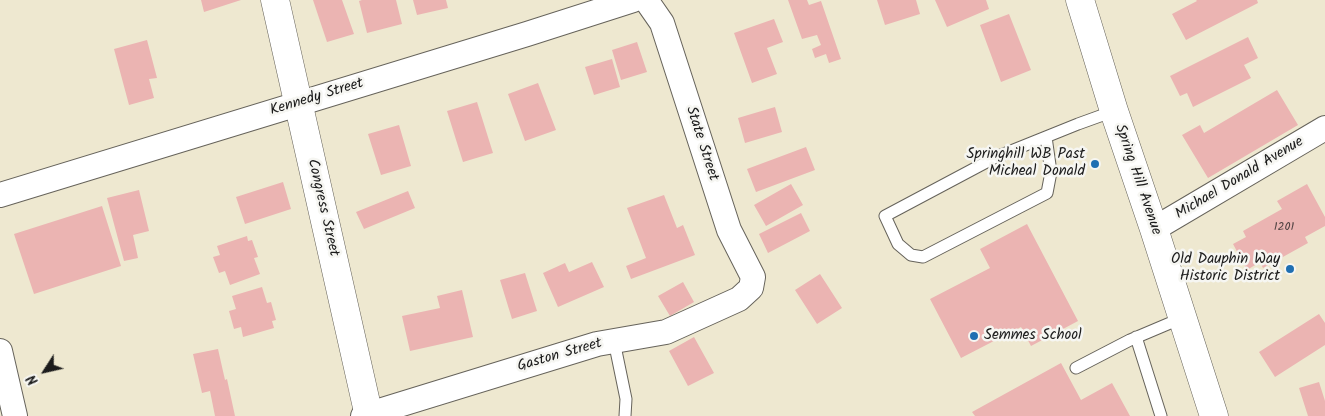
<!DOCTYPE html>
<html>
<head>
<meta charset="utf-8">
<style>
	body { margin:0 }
	#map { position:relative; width:1325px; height:416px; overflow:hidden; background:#eee8d0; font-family:Kalam,sans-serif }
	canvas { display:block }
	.north { position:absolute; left:20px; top:346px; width:50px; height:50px; -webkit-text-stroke:4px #f6f6f2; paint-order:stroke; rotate:235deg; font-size:14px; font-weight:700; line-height:20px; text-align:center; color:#1c1c1c }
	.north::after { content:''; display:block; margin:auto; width:18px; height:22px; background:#1c1c1c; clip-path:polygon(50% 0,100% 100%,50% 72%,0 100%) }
</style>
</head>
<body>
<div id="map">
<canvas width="1325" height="416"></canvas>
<div class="north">N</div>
</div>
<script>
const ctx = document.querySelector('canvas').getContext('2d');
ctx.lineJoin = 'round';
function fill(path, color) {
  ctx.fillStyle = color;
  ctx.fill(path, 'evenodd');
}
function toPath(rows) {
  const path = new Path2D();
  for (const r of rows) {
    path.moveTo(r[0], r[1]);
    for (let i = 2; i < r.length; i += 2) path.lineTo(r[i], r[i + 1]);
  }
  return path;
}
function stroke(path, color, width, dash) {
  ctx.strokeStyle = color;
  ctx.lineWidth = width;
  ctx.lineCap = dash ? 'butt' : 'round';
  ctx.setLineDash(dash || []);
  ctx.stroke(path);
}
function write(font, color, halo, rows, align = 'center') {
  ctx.font = font + ' Kalam,sans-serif';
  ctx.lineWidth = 5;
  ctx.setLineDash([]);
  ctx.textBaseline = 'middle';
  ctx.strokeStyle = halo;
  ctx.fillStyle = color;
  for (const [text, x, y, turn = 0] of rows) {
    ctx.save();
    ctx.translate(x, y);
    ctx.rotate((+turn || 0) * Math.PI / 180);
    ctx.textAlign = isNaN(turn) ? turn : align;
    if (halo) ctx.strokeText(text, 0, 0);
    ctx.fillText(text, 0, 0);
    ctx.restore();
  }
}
const building = toPath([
	[201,0,241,0,204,12],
	[313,0,342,0,354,34,327,42],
	[362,0,396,0,402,24,367,33,359,1],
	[413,0,446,0,448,8,417,15],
	[788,0,807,0,809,5,821,1,841,59,829,63,826,54,815,58,812,49,821,45,817,35,802,39],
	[877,0,916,0,920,14,885,25],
	[935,0,986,0,989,9,947,27],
	[1196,0,1257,0,1258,3,1186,40,1172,14,1197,1],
	[1009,14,1031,70,1001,82,980,25],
	[774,19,783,42,767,48,777,74,752,83,734,33],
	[1248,37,1258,58,1244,65,1251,78,1193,107,1187,93,1180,96,1170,76],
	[147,40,157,78,149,79,154,98,129,105,114,49],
	[637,42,647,72,621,80,612,50],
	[612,59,620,87,594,95,585,67],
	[538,83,556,130,525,141,508,94],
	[1277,90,1298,125,1208,178,1182,135,1200,125,1204,133],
	[477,102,493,153,463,162,447,111],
	[775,107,782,132,745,143,738,118],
	[399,125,411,166,381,175,368,134],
	[806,147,815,170,756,192,747,169],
	[283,182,291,209,245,224,236,197],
	[791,184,803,205,766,226,754,205],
	[1307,184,1325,217,1325,226,1305,237,1308,243,1263,268,1260,262,1247,270,1233,244,1246,237,1243,231,1282,209,1277,201],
	[139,190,149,231,133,235,138,258,124,261,107,198],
	[408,191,415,208,364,229,356,212],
	[664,195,677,228,683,225,695,255,631,279,626,266,646,258,627,208],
	[102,206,121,266,34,294,14,234],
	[801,213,810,231,768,253,759,234],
	[1027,224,1078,321,1031,346,1021,327,961,358,930,299,990,268,980,249],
	[247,236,248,241,252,240,258,257,254,258,260,274,230,285,225,271,219,273,213,257,220,255,217,246],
	[592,262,604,287,558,307,543,273,565,263,569,272],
	[525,273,537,311,512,319,500,280],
	[820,274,842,308,817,324,795,290],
	[683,282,694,302,670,316,658,296],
	[262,287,267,303,271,302,276,320,272,321,274,328,243,337,241,327,234,329,229,311,236,309,232,296],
	[462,290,473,337,410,351,402,316,440,308,437,296],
	[1319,314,1325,323,1325,345,1275,377,1259,352],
	[694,337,714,373,688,386,669,351],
	[218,349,225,380,227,379,235,416,215,416,210,391,202,393,193,354],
	[1061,363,1081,400,1112,383,1130,416,975,416,972,412],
	[1319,382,1325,401,1325,416,1308,416,1299,388]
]);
const lane = toPath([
	[1046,137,1051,172,1047,193,923,257,911,255,898,244,885,216,996,157,1078,124,1114,111],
	[1136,337,1161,416],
	[614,341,626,399,625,416],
	[1076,368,1130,340,1182,318]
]);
const street = toPath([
	[0,195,527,34,633,0],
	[1154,229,1325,128],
	[0,351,15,416],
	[363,416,597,344,666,332,739,299,751,288,753,277,729,230,662,23,646,0]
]);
const secondary = toPath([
	[275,0,369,416]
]);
const primary = toPath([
	[1080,0,1114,111,1154,229,1214,416]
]);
const markers = [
	[1095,164,5,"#1f6fb2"],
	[1290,269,5,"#1f6fb2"],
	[974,336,5,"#1f6fb2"]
];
const numberNames = [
	["1201",1284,228]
];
const streetNames = [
	["Kennedy Street",317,98,-17],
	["State Street",701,144,72],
	["Michael Donald Avenue",1240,179,-31],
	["Spring Hill Avenue",1137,180,71],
	["Congress Street",322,208,77],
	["Gaston Street",560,356,-16]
];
const poiNames = [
	["Springhill WB Past",1085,155],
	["Micheal Donald",1085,172],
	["Old Dauphin Way",1280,260],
	["Historic District",1280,277],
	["Semmes School",984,336,"left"]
];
fill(building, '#ebb4b2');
stroke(lane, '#66635b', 13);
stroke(street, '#66635b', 26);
stroke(secondary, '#66635b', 29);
stroke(primary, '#66635b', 29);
stroke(lane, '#fff', 11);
stroke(street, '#fff', 24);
stroke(secondary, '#fff', 28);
stroke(primary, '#fff', 28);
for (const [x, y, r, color] of markers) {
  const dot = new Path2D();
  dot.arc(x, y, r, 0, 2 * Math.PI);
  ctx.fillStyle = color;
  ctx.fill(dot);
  stroke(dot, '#f6f6f2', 2);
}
write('12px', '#504242', null, numberNames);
write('15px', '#1c1c1c', '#f6f6f2', streetNames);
write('15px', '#1c1c1c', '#f6f6f2', poiNames, 'right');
</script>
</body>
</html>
